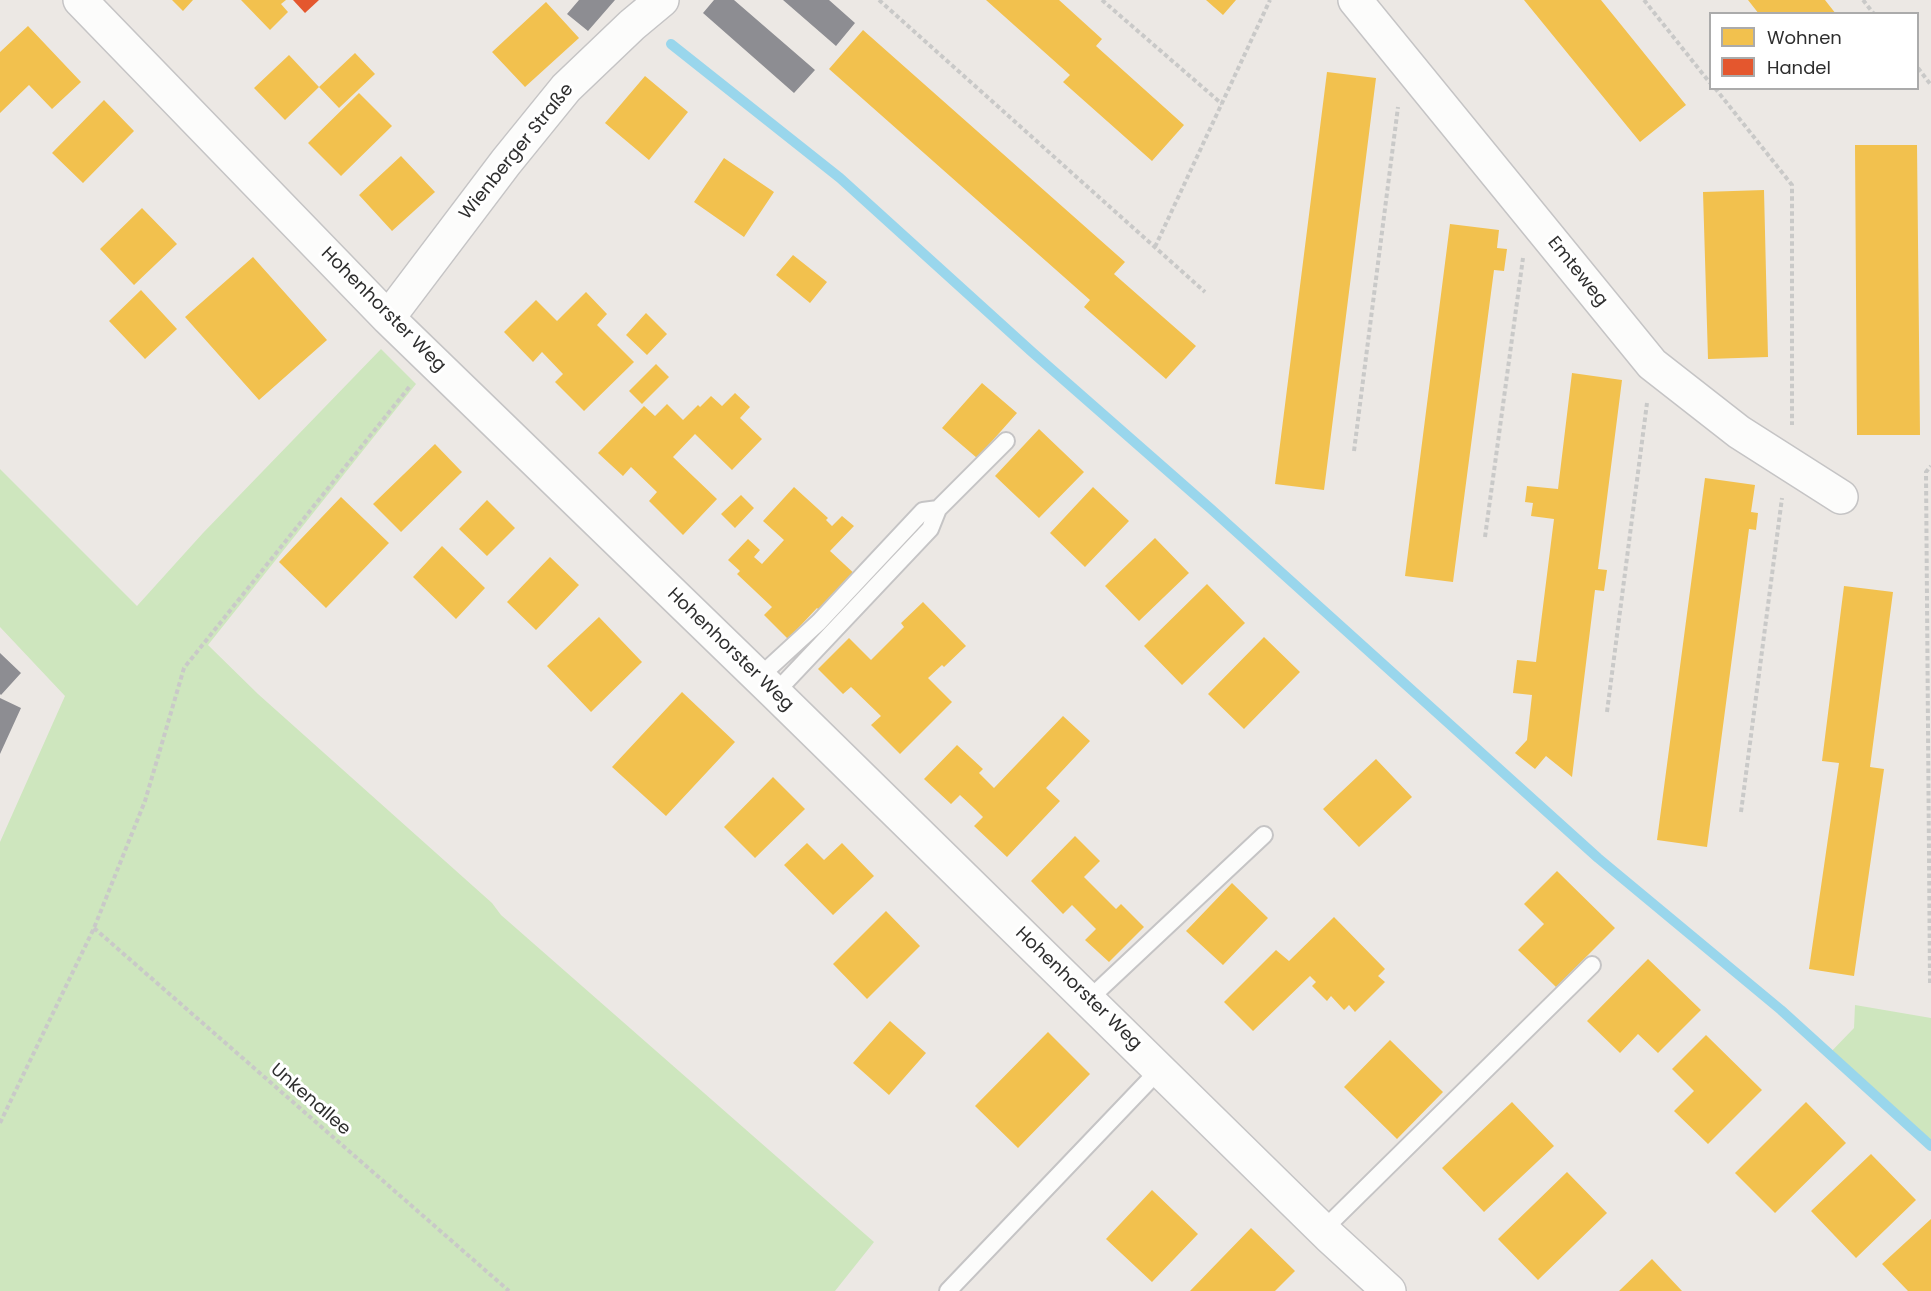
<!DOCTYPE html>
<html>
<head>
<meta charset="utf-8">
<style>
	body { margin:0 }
	#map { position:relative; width:1931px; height:1291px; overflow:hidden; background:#ece8e4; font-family:Poppins,sans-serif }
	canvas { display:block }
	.legend { position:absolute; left:1709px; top:12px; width:210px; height:78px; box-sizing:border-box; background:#fff; border:2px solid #ababab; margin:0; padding:8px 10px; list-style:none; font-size:18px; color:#2e2e2e }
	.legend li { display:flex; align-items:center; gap:12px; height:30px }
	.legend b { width:30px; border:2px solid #ababab }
</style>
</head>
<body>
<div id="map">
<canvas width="1931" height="1291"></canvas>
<ul class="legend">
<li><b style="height:16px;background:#f2c14e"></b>Wohnen</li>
<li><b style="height:16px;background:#e4572e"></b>Handel</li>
</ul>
</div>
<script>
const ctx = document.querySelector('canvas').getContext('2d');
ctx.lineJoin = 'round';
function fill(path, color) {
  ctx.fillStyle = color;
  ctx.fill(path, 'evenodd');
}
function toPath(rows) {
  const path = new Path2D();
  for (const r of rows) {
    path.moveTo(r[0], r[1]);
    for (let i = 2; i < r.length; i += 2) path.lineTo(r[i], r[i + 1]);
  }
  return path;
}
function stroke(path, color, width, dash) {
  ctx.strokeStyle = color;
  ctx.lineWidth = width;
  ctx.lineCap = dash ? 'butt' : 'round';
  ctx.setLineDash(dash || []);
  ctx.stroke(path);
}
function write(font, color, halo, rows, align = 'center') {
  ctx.font = font + ' Poppins,sans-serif';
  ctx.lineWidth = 6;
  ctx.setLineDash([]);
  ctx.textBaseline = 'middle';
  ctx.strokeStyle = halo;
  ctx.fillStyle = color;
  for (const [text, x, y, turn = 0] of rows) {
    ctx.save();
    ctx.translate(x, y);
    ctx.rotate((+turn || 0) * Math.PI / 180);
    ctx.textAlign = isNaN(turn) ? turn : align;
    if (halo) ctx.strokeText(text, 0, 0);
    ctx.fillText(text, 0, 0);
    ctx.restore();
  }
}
const green = toPath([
	[381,349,416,384,208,645,258,694,492,903,501,915,874,1242,835,1291,0,1291,0,842,65,696,0,627,0,469,137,606,203,533],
	[1855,1005,1931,1018,1931,1150,1826,1057,1854,1028]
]);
const homes = toPath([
	[172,0,193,0,183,11],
	[241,0,286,0,281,4,288,12,270,30],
	[986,0,1059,0,1102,39,1096,46,1184,125,1152,161,1063,82,1070,75],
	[1206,0,1236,0,1223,15],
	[1524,0,1601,0,1686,105,1640,142],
	[1748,0,1825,0,1836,14,1759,14],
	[546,2,579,38,525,87,492,52],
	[28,26,81,82,52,109,29,85,0,113,0,52],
	[863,30,1125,262,1114,274,1196,346,1166,379,1084,307,1090,300,829,69],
	[355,53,375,74,339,108,319,87],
	[289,55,319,87,285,120,254,88],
	[1327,72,1376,78,1324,490,1275,484],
	[645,76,688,112,649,160,605,123],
	[359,93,392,126,341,176,308,143],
	[104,100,134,131,83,183,52,153],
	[1855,145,1917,145,1920,435,1857,435],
	[401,156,435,192,392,231,359,195],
	[724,158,774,192,744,237,694,202],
	[1764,190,1768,357,1708,359,1703,192],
	[142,208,177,244,134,285,100,249],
	[1450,224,1499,230,1497,248,1507,249,1504,271,1494,270,1453,582,1405,576],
	[793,255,827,282,810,303,776,275],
	[253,257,327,340,259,400,185,317],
	[141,290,177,329,145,359,109,321],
	[586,292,607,314,597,325,634,362,584,411,555,382,563,374,542,352,533,362,504,332,536,300,557,321],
	[646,313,667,334,647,355,626,335],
	[656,364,669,377,642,404,629,391],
	[1572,373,1622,380,1598,569,1607,570,1604,591,1595,590,1572,777,1546,756,1535,769,1515,753,1527,740,1532,695,1513,693,1517,660,1536,662,1554,519,1531,516,1533,503,1525,502,1527,486,1558,489],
	[982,383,1017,413,977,458,942,428],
	[735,393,750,407,740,418,762,439,732,470,695,434,673,457,717,499,683,535,649,501,657,492,631,467,623,476,598,453,644,406,655,416,667,404,683,420,698,405,700,407,711,396,722,406],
	[1039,429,1084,472,1039,518,995,476],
	[435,444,462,472,401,532,373,504],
	[1705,478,1755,485,1751,512,1758,513,1756,530,1749,529,1707,847,1657,840],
	[794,487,828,518,826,520,832,526,842,516,854,526,830,551,858,577,823,614,817,608,788,639,764,615,772,607,737,574,740,571,728,560,748,539,760,550,754,557,762,564,784,540,763,521],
	[1093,487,1129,521,1085,567,1050,533],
	[741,495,754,508,735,528,721,514],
	[341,497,389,543,326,608,279,562],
	[487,500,515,528,487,556,459,529],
	[1155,538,1189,573,1139,621,1105,586],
	[442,546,485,588,456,619,413,577],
	[550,557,579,585,536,630,507,602],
	[1207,584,1245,623,1182,685,1144,646],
	[1844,586,1893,592,1870,767,1884,769,1854,976,1809,969,1839,763,1822,761],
	[923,602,966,646,944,667,942,665,928,678,952,702,900,754,871,725,881,716,851,687,843,694,818,669,849,638,871,660,904,627,901,623],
	[599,617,642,662,591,712,547,666],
	[1264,637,1300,672,1244,729,1208,694],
	[682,692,735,742,666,816,612,767],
	[1063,716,1090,741,1046,788,1060,801,1007,857,974,826,983,817,975,809,960,795,951,804,924,779,957,745,983,769,979,773,994,788],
	[1376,759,1412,797,1359,847,1323,809],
	[773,777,805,809,755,858,724,827],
	[1075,836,1100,861,1084,877,1116,909,1121,904,1144,927,1109,962,1085,940,1096,929,1072,905,1063,914,1031,881],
	[807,843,824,860,842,843,874,876,833,915,784,865],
	[1557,871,1615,928,1556,987,1518,950,1544,924,1524,904],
	[1232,883,1268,918,1223,965,1186,931],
	[886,911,920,946,867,999,833,964],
	[1334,917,1385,969,1378,976,1385,982,1355,1012,1349,1005,1344,1010,1331,996,1327,1001,1312,986,1316,982,1310,976,1253,1031,1224,1002,1276,950,1289,961],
	[1648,959,1701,1010,1658,1053,1638,1034,1620,1053,1587,1021],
	[890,1021,926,1053,889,1095,853,1063],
	[1048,1032,1090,1074,1018,1148,975,1106],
	[1706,1035,1762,1090,1708,1144,1674,1111,1694,1091,1672,1069],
	[1390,1040,1443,1092,1397,1139,1344,1087],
	[1512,1102,1554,1146,1484,1212,1442,1168],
	[1806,1102,1846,1143,1775,1213,1735,1173],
	[1871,1154,1916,1200,1856,1258,1811,1211],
	[1567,1172,1607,1213,1538,1280,1498,1239],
	[1152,1190,1198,1234,1152,1282,1106,1239],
	[1931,1219,1931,1291,1908,1291,1882,1264],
	[1251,1228,1295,1271,1275,1291,1190,1291],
	[1652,1259,1682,1291,1619,1291]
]);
const shops = toPath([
	[293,0,319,0,305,13]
]);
const industry = toPath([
	[579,0,615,0,588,31,567,14],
	[714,0,734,0,815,70,794,93,703,13],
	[783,0,829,0,855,23,836,46],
	[0,653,21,673,1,695,0,694],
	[0,698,21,708,0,754]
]);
const stream = toPath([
	[671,44,840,178,1032,352,1211,509,1598,858,1781,1010,1931,1146]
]);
const path = toPath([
	[879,0,1205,292],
	[1102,0,1222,104],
	[1644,0,1710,83],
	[1863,0,1874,14],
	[1918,68,1931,85],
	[1715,88,1792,185,1792,425],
	[1155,247,1270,0],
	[1354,451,1398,107],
	[1485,537,1523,258],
	[1607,712,1647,403],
	[1741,812,1782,498],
	[94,928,509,1291],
	[1930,983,1926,472,1931,466],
	[0,1123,94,928,145,801,184,668,410,386]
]);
const service = toPath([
	[758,678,819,622,923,511,938,509,1006,441],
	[775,693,930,529,938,509],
	[1088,1000,1264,835],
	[1323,1230,1592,965],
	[948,1291,1160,1069]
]);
const minor = toPath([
	[80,0,388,318,775,693,1329,1236,1389,1291],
	[1355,0,1652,364,1739,432,1841,497],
	[388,318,506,162,566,88,632,25,662,0]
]);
const streetNames = [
	["Wienberger Straße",517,152,-51],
	["Emteweg",1577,272,51],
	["Hohenhorster Weg",383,310,45],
	["Hohenhorster Weg",730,650,44],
	["Hohenhorster Weg",1078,989,44],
	["Unkenallee",310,1100,41]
];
fill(green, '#cee6be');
fill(homes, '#f2c14e');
fill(shops, '#e4572e');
fill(industry, '#8d8d92');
stroke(stream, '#99d6ec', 10);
stroke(service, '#c5c4c5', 20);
stroke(minor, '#c5c4c5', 36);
stroke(path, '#c9c9c8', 4, [4.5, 3]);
stroke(service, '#fcfcfb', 16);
stroke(minor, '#fcfcfb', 33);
write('18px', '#2e2e2e', '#fff', streetNames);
</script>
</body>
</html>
